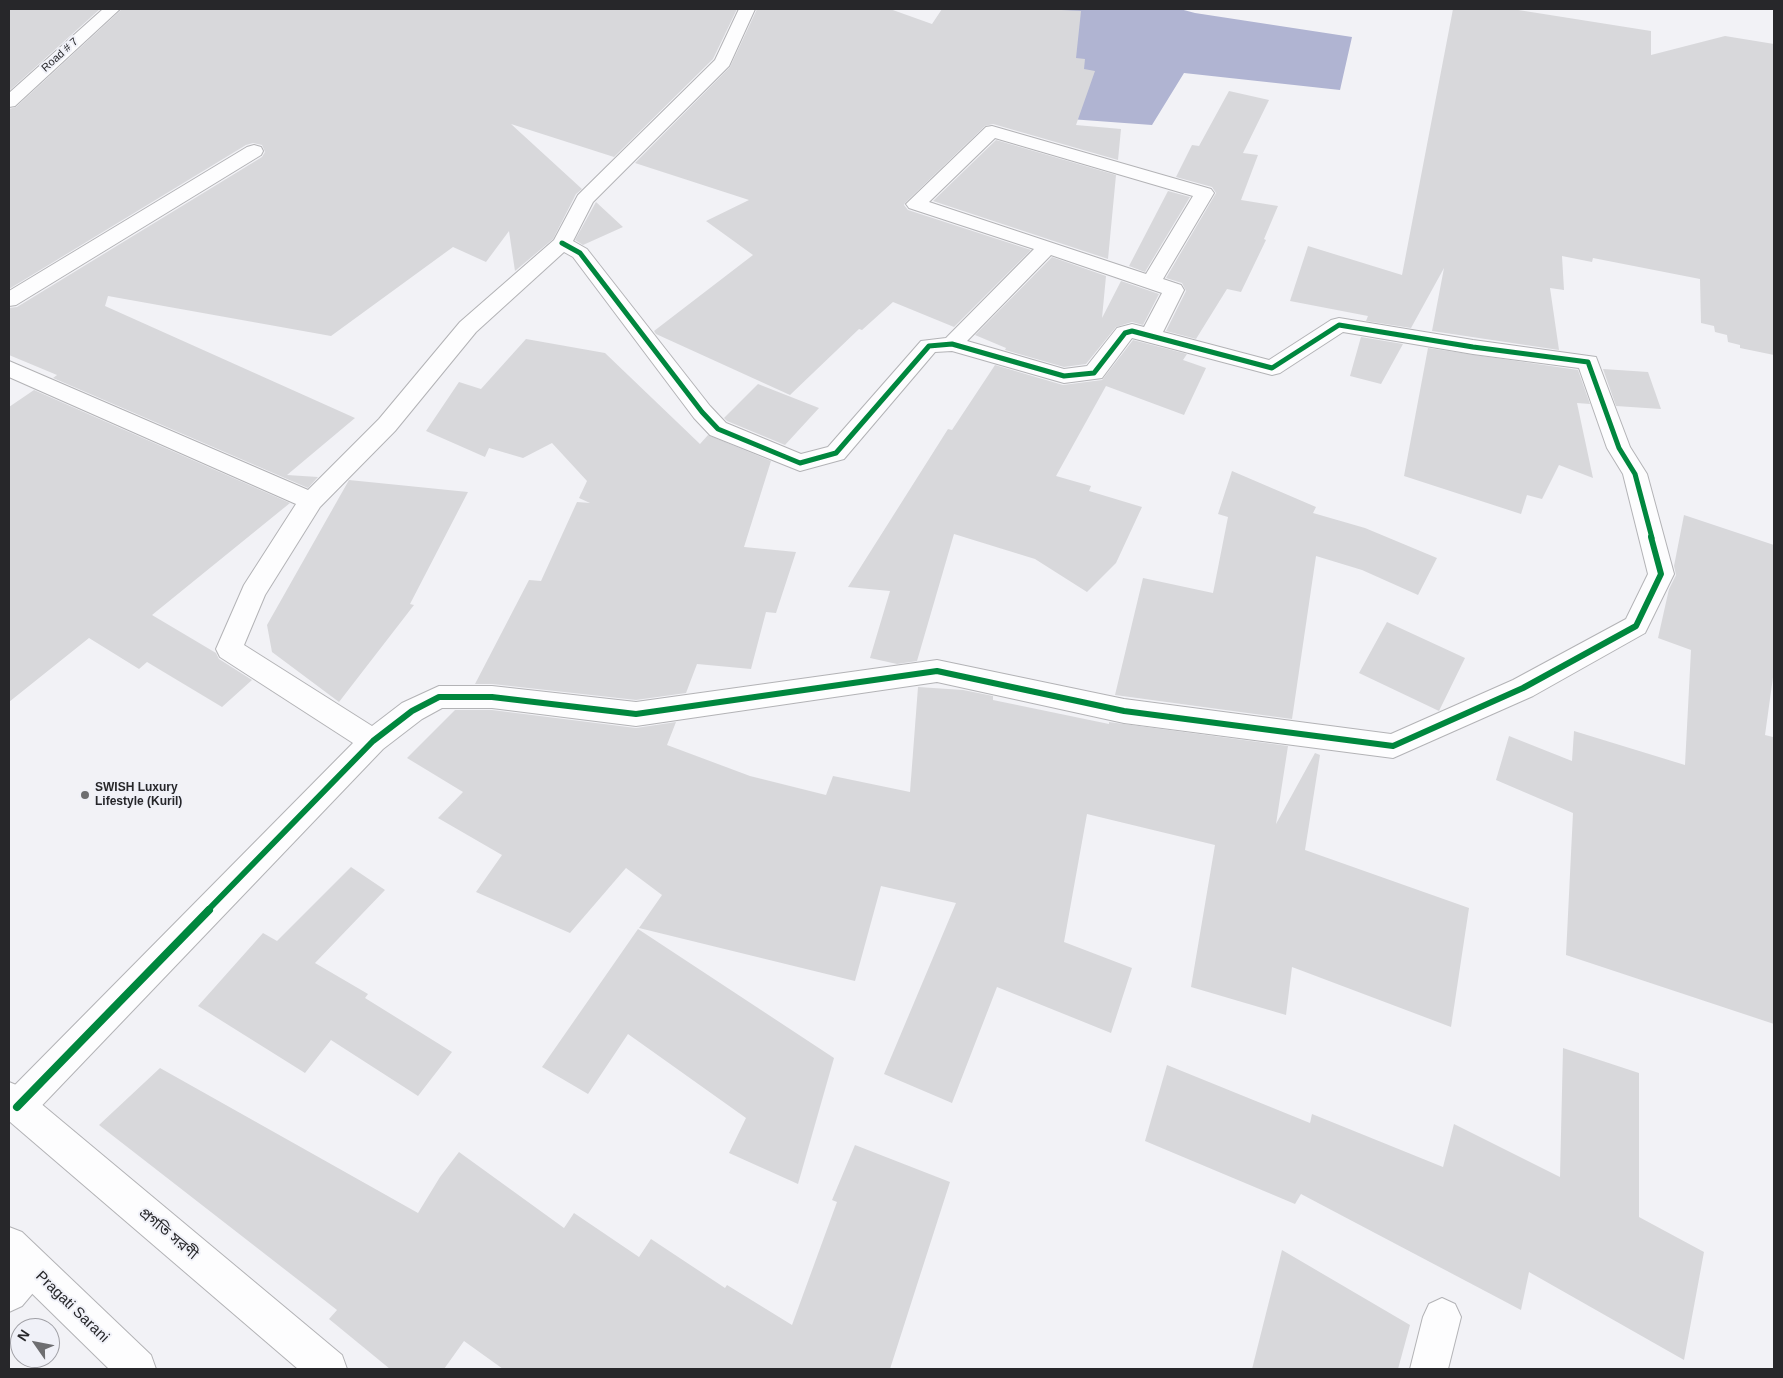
<!DOCTYPE html>
<html>
<head>
<meta charset="utf-8">
<style>
	body { margin:0 }
	#map { position:relative; width:1783px; height:1378px; overflow:hidden; background:#f2f2f6; font-family:Arial,sans-serif }
	canvas { display:block }
	.frame { position:absolute; inset:0; border:10px solid #27272a; pointer-events:none }
	.north { position:absolute; left:10px; top:1318px; width:50px; height:50px; box-sizing:border-box; background:#f0f1f8; border:1px solid #a0a0a6; border-radius:50%; rotate:303deg; font-size:14px; font-weight:700; line-height:20px; text-align:center; color:#27272a }
	.north::after { content:''; display:block; margin:auto; width:18px; height:22px; background:#6e6e71; clip-path:polygon(50% 0,100% 100%,50% 72%,0 100%) }
</style>
</head>
<body>
<div id="map">
<canvas width="1783" height="1378"></canvas>
<div class="frame"></div>
<div class="north">N</div>
</div>
<script>
const ctx = document.querySelector('canvas').getContext('2d');
ctx.lineJoin = 'round';
function fill(path, color) {
  ctx.fillStyle = color;
  ctx.fill(path, 'evenodd');
}
function toPath(rows) {
  const path = new Path2D();
  for (const r of rows) {
    path.moveTo(r[0], r[1]);
    for (let i = 2; i < r.length; i += 2) path.lineTo(r[i], r[i + 1]);
  }
  return path;
}
function stroke(path, color, width, dash) {
  ctx.strokeStyle = color;
  ctx.lineWidth = width;
  ctx.lineCap = dash ? 'butt' : 'round';
  ctx.setLineDash(dash || []);
  ctx.stroke(path);
}
function write(font, color, halo, rows, align = 'center') {
  ctx.font = font + ' Arial,"Noto Sans Bengali",sans-serif';
  ctx.lineWidth = 4;
  ctx.setLineDash([]);
  ctx.textBaseline = 'middle';
  ctx.strokeStyle = halo;
  ctx.fillStyle = color;
  for (const [text, x, y, turn = 0] of rows) {
    ctx.save();
    ctx.translate(x, y);
    ctx.rotate((+turn || 0) * Math.PI / 180);
    ctx.textAlign = isNaN(turn) ? turn : align;
    if (halo) ctx.strokeText(text, 0, 0);
    ctx.fillText(text, 0, 0);
    ctx.restore();
  }
}
const water = toPath([
	[1042,9,1180,9,1195,13,1352,37,1340,90,1184,73,1152,125,960,111,1043,53]
]);
const building = toPath([
	[9,9,100,9,9,91],
	[122,9,737,9,713,59,614,157,511,124,582,189,576,194,553,239,515,271,509,231,486,262,453,247,331,336,108,296,105,306,355,418,287,475,318,477,308,488,53,378,57,375,9,355,9,308,17,307,262,157,265,152,262,145,253,143,246,145,9,289,9,109,16,107],
	[757,9,890,9,932,24,942,9,1042,9,1081,11,1076,58,1085,59,1084,69,1095,71,1076,125,1121,129,1118,160,993,124,985,126,905,203,904,205,908,210,1031,250,954,327,893,302,862,330,859,329,790,395,656,334,654,331,753,255,706,221,749,200,635,163,730,67],
	[1453,9,1512,9,1651,31,1651,55,1725,36,1774,44,1774,355,1740,348,1740,345,1728,342,1727,335,1715,332,1714,326,1701,323,1700,279,1593,258,1592,262,1562,256,1564,290,1550,288,1559,350,1432,331,1444,268,1411,328,1366,321,1368,316,1290,301,1308,246,1402,275],
	[1229,91,1269,100,1243,153,1258,155,1241,200,1278,206,1264,239,1266,240,1241,292,1227,289,1196,339,1166,331,1186,291,1182,283,1166,278,1216,193,1212,187,1176,177,1192,145,1199,146],
	[996,140,1116,175,1108,259,933,201],
	[1168,191,1190,197,1145,272,1129,266],
	[596,202,623,227,583,245,575,240],
	[1052,257,1106,276,1102,318,1121,281,1159,294,1143,325,1132,322,1116,327,1086,364,1064,367,1005,350,1006,348,975,335],
	[1361,337,1403,344,1381,384,1350,376],
	[526,339,605,353,700,444,708,435,771,461,744,547,796,552,776,613,766,612,751,669,697,664,686,693,636,700,492,684,475,684,529,580,541,581,577,502,590,503,579,498,587,481,552,443,523,458,489,448,485,457,426,431,459,382,481,389],
	[1133,340,1187,354,1183,360,1206,368,1184,415,1106,386,1056,476,1091,486,1089,491,1142,507,1116,563,1087,592,1035,559,954,534,917,661,897,664,870,658,890,591,848,587,948,429,952,430,995,365,1063,385,1102,380],
	[1428,348,1578,370,1590,404,1577,403,1593,478,1559,465,1542,499,1527,495,1521,514,1404,476],
	[1603,369,1648,372,1661,409,1616,406],
	[758,384,819,408,785,445,727,421,724,418],
	[34,390,290,503,152,615,216,653,219,659,252,680,222,707,147,662,139,669,89,638,9,702,9,407],
	[1232,471,1316,507,1313,513,1365,528,1437,558,1418,595,1362,570,1316,556,1292,719,1115,695,1143,578,1213,593,1228,517,1218,514],
	[349,480,468,492,410,604,414,605,339,702,272,652,267,625],
	[1684,515,1774,545,1774,670,1765,735,1773,737,1774,758,1774,1024,1566,955,1573,813,1496,780,1509,736,1572,761,1574,731,1685,765,1691,650,1658,638,1669,589,1676,575,1674,566],
	[1387,622,1465,658,1439,711,1359,673],
	[918,687,963,690,993,696,993,700,1109,724,1109,722,1288,746,1276,824,1315,753,1320,755,1305,850,1469,908,1451,1027,1292,967,1286,1015,1191,987,1215,845,1087,814,1064,942,1132,968,1111,1033,997,987,952,1103,884,1074,956,903,881,886,855,981,639,928,662,895,626,868,570,933,476,892,502,855,438,818,463,792,407,758,455,710,492,710,636,728,676,722,667,745,750,776,826,795,833,776,910,792],
	[351,867,385,890,315,963,368,994,365,998,452,1052,418,1096,331,1040,305,1073,198,1006,263,933,277,941],
	[638,929,834,1058,798,1184,729,1153,746,1118,628,1034,588,1094,542,1067],
	[1563,1048,1639,1073,1639,1217,1704,1252,1684,1360,1529,1272,1521,1310,1301,1194,1295,1204,1145,1141,1167,1065,1310,1123,1312,1114,1443,1167,1454,1124,1560,1177],
	[160,1068,418,1213,440,1177,459,1152,564,1228,574,1213,639,1257,651,1239,725,1288,727,1285,792,1325,837,1202,832,1200,855,1145,950,1182,890,1369,503,1369,464,1341,444,1369,390,1369,329,1319,337,1310,99,1125],
	[1282,1250,1410,1325,1398,1369,1252,1369]
]);
const street = toPath([
	[103,9,120,9,15,106,9,107,9,93,103,9],
	[739,9,755,9,729,66,593,202,573,241,587,249,710,406,726,423,801,454,828,447,921,341,946,338,1034,249,909,208,906,204,986,127,992,126,1211,189,1214,193,1163,279,1181,285,1184,290,1163,332,1269,360,1331,320,1339,318,1473,340,1596,357,1630,447,1647,474,1674,574,1645,633,1533,696,1393,758,1124,723,937,682,636,726,492,708,442,708,422,719,383,749,29,1119,17,1124,9,1121,9,1091,353,743,220,657,216,649,244,585,296,504,9,377,9,361,308,490,379,419,460,322,554,240,578,195,715,60,739,9],
	[995,138,1193,196,1146,274,929,202,995,138],
	[564,252,573,257,694,418,710,435,800,471,844,459,935,352,952,351,1064,383,1102,378,1132,338,1272,375,1280,373,1343,332,1473,354,1579,368,1607,448,1623,474,1648,574,1626,619,1513,680,1391,734,1124,699,937,660,636,702,492,686,439,686,402,703,372,726,244,645,265,595,320,507,395,431,476,332,564,252],
	[1051,255,1162,293,1144,327,1132,324,1117,328,1087,366,1064,369,967,341,1051,255],
	[254,145,261,147,263,151,261,155,16,305,9,306,9,291,247,147,254,145],
	[31,1248,44,1254,50,1267,44,1280,22,1306,9,1312,9,1264,18,1254,31,1248],
	[1442,1298,1455,1304,1461,1317,1448,1369,1410,1369,1423,1317,1429,1304,1442,1298]
]);
const primary = toPath([
	[9,1082,21,1087,342,1355,347,1369,298,1369,9,1121,9,1082],
	[9,1227,22,1232,151,1355,156,1369,109,1369,9,1271,9,1227]
]);
const cyclewayFar2 = toPath([
	[562,243,580,253,702,412,718,429,800,463,836,453,929,346,952,344,1064,376,1094,373,1125,333,1132,331,1272,368,1339,325,1473,347,1588,362,1619,448,1635,474,1652,538]
]);
const cyclewayFar1 = toPath([
	[207,911,373,741,412,711,439,697,492,697,636,714,937,671,1124,711,1393,746,1523,688,1636,626,1661,574,1651,537]
]);
const cycleway = toPath([
	[17,1107,209,910]
]);
const markers = [
	[85,795,5,"#6e6e71"]
];
const farStreetnames = [
	["Road # 7",60,55,-42]
];
const poiNames = [
	["SWISH Luxury",95,788],
	["Lifestyle (Kuril)",95,802]
];
const nearStreetnames = [
	["প্রগতি সরণী",168,1234,40],
	["Pragati Sarani",72,1307,44]
];
fill(water, '#b0b4d2');
fill(building, '#d8d8db');
stroke(street, '#b3b3b6', 2);
stroke(primary, '#b3b3b6', 2);
fill(street, '#fdfdfe');
fill(primary, '#fdfdfe');
stroke(cyclewayFar2, '#00873e', 5);
stroke(cyclewayFar1, '#00873e', 6);
stroke(cycleway, '#00873e', 8);
for (const [x, y, r, color] of markers) {
  const dot = new Path2D();
  dot.arc(x, y, r, 0, 2 * Math.PI);
  ctx.fillStyle = color;
  ctx.fill(dot);
  stroke(dot, '#f0f1f8', 2);
}
write('11px', '#27272a', '#f0f1f8', farStreetnames);
write('bold 12px', '#27272a', '#f0f1f8', poiNames, 'left');
write('15px', '#27272a', '#f0f1f8', nearStreetnames);
</script>
</body>
</html>
